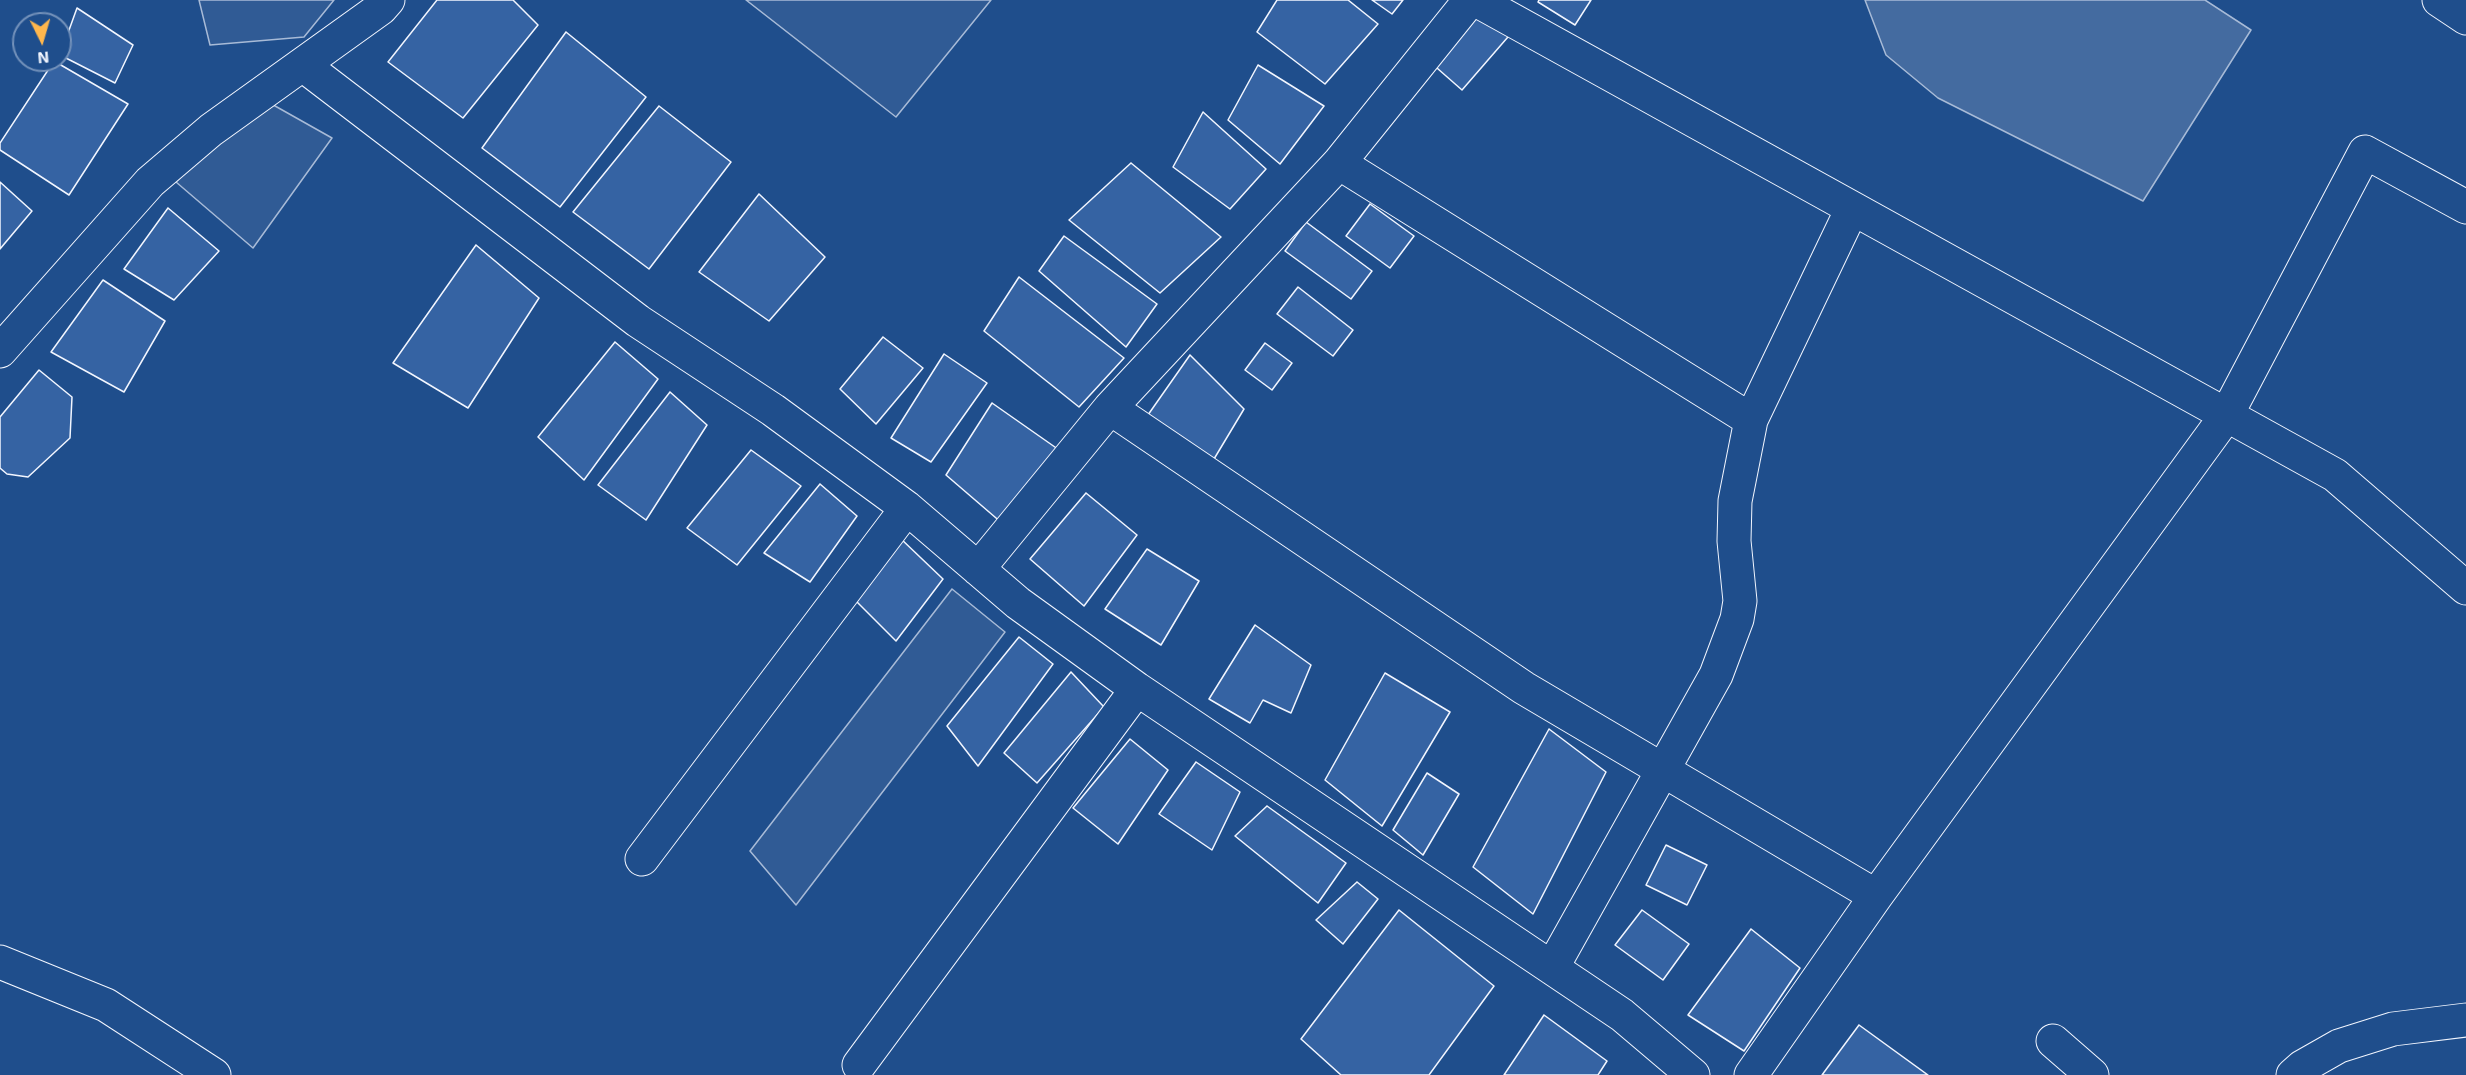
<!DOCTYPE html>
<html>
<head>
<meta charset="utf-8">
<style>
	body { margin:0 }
	#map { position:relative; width:2466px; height:1075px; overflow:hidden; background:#1f4e8c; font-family:"Exo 2",sans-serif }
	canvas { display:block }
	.north { position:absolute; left:12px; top:12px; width:60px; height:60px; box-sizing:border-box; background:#1f4e8c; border:2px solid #7391ba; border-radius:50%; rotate:175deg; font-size:16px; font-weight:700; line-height:24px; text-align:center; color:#f2f6ff }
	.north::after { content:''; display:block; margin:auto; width:21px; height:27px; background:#ffb74d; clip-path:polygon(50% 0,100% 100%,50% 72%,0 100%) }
</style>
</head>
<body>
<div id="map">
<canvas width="2466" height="1075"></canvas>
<div class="north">N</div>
</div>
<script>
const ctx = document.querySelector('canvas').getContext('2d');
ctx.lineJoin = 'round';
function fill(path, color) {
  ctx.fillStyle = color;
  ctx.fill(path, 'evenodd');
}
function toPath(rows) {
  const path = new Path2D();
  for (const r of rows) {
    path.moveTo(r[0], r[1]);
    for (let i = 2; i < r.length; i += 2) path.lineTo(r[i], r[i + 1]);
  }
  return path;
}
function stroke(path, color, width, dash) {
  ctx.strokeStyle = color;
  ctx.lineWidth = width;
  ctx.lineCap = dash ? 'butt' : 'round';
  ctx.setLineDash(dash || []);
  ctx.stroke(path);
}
const built = toPath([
	[199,0,334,0,304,37,210,45,199,0],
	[746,0,991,0,896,117,746,0],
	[252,93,332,138,253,248,176,182,252,93],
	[952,589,1005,632,796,905,750,851,952,589]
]);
const water = toPath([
	[1865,0,2205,0,2251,30,2143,201,1938,98,1886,55,1865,0]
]);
const building = toPath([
	[437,0,513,0,538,25,463,118,388,62,437,0],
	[1277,0,1348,0,1378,24,1325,84,1257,32,1277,0],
	[1372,0,1403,0,1392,14,1372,0],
	[1462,0,1514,30,1462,90,1413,47,1462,0],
	[1539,0,1591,0,1575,25,1538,2,1539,0],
	[77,8,133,45,115,83,60,55,77,8],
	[566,32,646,97,560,207,482,148,566,32],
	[54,61,128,104,69,195,0,150,0,143,54,61],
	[1258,65,1324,106,1280,164,1228,120,1258,65],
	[659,106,731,162,649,269,573,212,659,106],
	[1203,112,1266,169,1230,209,1173,167,1203,112],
	[1131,163,1221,237,1160,293,1069,220,1131,163],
	[0,182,32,211,0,249,0,182],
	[759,194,825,257,769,321,699,272,759,194],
	[1370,204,1414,236,1390,268,1346,236,1370,204],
	[168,208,219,251,174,300,124,269,168,208],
	[1306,222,1372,271,1351,299,1285,251,1306,222],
	[1064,236,1157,304,1126,347,1039,271,1064,236],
	[476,245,539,298,468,408,393,363,476,245],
	[1019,277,1124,358,1079,407,984,331,1019,277],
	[103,280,165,321,124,392,51,352,103,280],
	[1298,287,1353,330,1333,356,1277,314,1298,287],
	[883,337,923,368,876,424,840,389,883,337],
	[615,342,658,379,584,480,538,437,615,342],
	[1265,343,1292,363,1272,390,1245,370,1265,343],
	[944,354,987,383,931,462,891,438,944,354],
	[1190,355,1244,409,1208,469,1143,422,1190,355],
	[39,370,72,397,70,438,28,477,7,474,0,468,0,417,39,370],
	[670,392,707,425,646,520,598,485,670,392],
	[992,403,1062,452,1003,524,946,475,992,403],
	[751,450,801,486,737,565,687,528,751,450],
	[820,484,857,516,810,582,764,553,820,484],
	[1086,493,1137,535,1084,606,1030,559,1086,493],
	[899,537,943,579,896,641,849,594,899,537],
	[1147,549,1199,581,1161,645,1105,609,1147,549],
	[1255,625,1311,665,1291,713,1263,700,1250,723,1209,699,1255,625],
	[1019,637,1053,664,978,766,947,726,1019,637],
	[1071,672,1104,707,1037,783,1004,753,1071,672],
	[1385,673,1450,712,1382,826,1325,780,1385,673],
	[1549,729,1606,772,1533,914,1473,867,1549,729],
	[1130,739,1168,770,1118,844,1073,808,1130,739],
	[1196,762,1240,792,1212,850,1159,814,1196,762],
	[1427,773,1459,794,1423,855,1393,830,1427,773],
	[1267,806,1346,863,1318,903,1235,836,1267,806],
	[1666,845,1707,865,1687,905,1646,885,1666,845],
	[1357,882,1378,899,1343,944,1316,920,1357,882],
	[1399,910,1494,986,1429,1075,1341,1075,1301,1039,1399,910],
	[1642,910,1689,944,1663,980,1615,945,1642,910],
	[1751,929,1800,968,1744,1051,1688,1015,1751,929],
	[1544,1015,1607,1061,1598,1075,1504,1075,1544,1015],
	[1859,1025,1928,1075,1822,1075,1859,1025]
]);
const street = toPath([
	[1476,0,2335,475,2466,588],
	[2439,0,2466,18],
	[303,65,638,321,773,410,907,508,1018,603,1137,689,1622,1015,1693,1075],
	[1339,163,1751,420],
	[0,351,150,182,211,130,381,8,388,0],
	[1110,408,1524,688,1876,896],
	[978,569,1110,408,1339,163,1470,0],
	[642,859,907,508],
	[0,962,106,1005,214,1075],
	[1552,968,1716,675,1737,619,1740,601,1734,541,1735,501,1751,420,1852,209],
	[2053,1041,2092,1075],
	[859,1065,1137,689],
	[1751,1075,1876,896,2226,416,2365,152,2466,207],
	[2293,1075,2302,1067,2339,1046,2393,1029,2466,1020]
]);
fill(built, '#305b95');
stroke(built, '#a8bbd7', 1.5);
fill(water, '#446ba0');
stroke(water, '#a8bbd7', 1.5);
fill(building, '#3563a3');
stroke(building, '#f2f6ff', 1.5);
stroke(street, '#f2f6ff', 35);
stroke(street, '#1f4e8c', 33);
</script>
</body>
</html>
